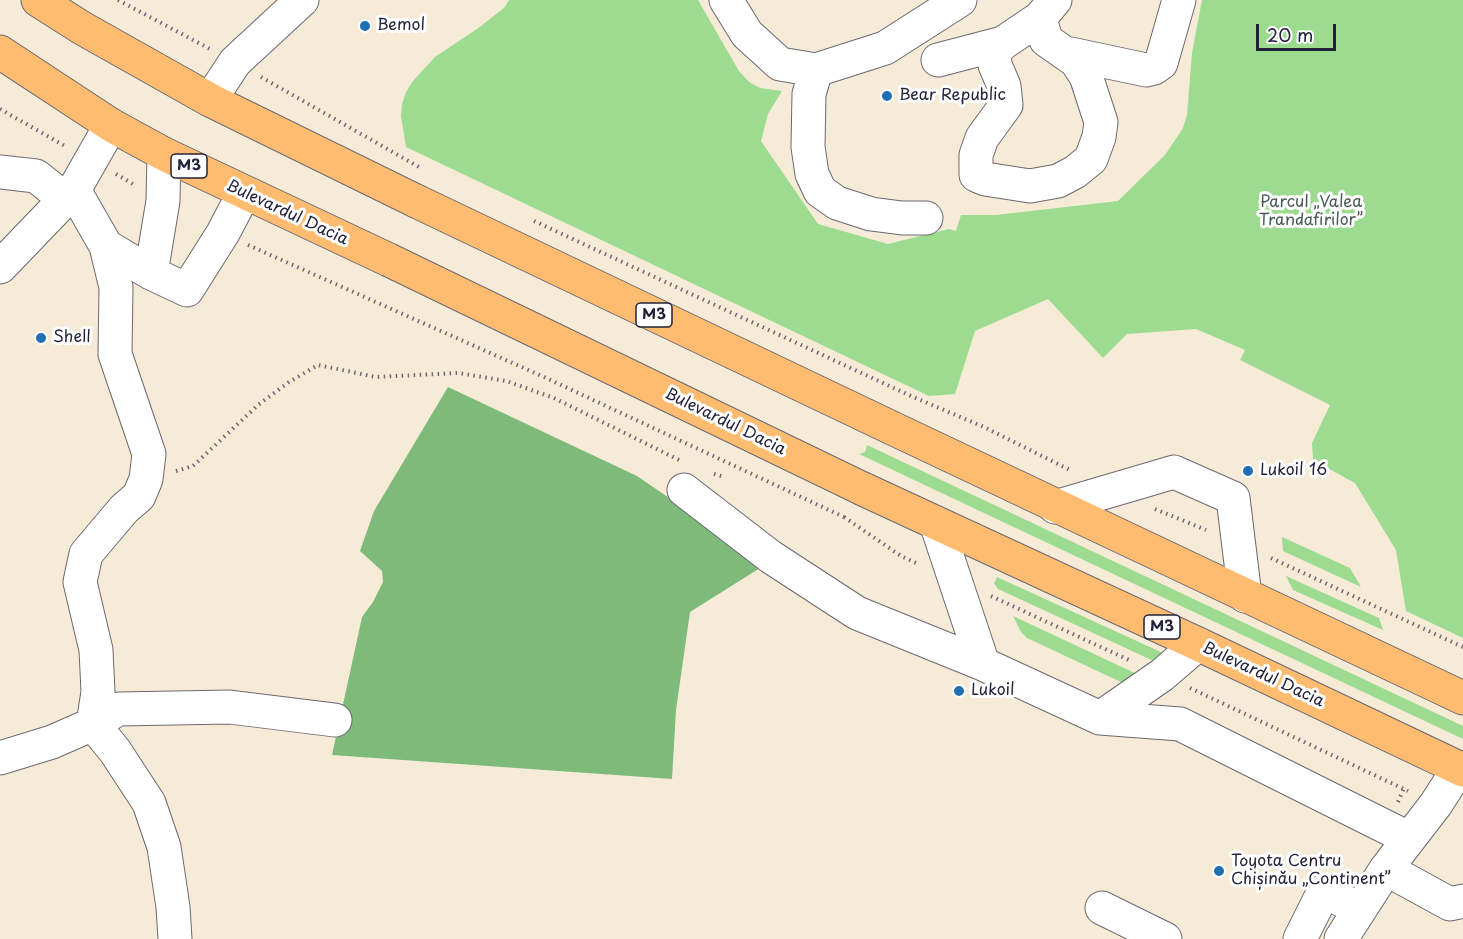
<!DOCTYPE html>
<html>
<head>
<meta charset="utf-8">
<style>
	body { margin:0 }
	#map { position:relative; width:1463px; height:939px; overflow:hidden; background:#f6ebd7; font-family:"Playpen Sans",sans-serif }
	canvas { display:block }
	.scale { position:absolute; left:1256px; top:24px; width:80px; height:27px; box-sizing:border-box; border:3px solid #22223b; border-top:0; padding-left:8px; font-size:18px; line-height:21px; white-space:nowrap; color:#22223b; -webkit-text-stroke:4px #fff; paint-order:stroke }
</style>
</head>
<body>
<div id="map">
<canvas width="1463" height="939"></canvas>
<div class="scale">20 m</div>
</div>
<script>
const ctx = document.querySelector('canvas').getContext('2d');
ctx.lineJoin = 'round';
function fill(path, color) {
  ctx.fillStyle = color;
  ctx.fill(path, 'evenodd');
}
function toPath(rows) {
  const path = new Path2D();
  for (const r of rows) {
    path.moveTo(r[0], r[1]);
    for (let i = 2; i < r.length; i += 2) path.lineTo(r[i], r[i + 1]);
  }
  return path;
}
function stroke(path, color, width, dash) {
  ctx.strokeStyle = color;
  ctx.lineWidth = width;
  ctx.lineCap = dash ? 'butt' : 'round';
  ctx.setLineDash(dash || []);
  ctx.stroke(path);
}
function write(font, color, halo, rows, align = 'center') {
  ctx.font = font + ' "Playpen Sans",sans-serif';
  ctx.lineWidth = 6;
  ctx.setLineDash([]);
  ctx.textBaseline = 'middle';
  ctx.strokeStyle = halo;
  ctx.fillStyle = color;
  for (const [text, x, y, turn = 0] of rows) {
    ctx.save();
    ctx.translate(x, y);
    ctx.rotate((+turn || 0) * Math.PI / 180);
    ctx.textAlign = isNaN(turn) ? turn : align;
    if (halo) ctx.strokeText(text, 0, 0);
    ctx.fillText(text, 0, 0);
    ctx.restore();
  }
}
const green = toPath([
	[509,0,698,0,739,71,749,82,760,88,782,91,768,114,761,141,818,224,888,244,949,229,956,231,961,215,996,215,1118,201,1165,155,1183,128,1187,115,1192,53,1202,0,1463,0,1463,638,1406,611,1396,550,1355,483,1313,460,1312,443,1330,405,1240,360,1245,350,1196,329,1127,334,1103,358,1048,299,975,331,955,394,929,396,406,147,401,116,402,104,406,92,413,81,435,57,477,29,504,8],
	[867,445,1463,726,1463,739,859,454,865,452],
	[1282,537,1350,568,1361,587,1283,551],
	[1286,576,1379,618,1383,630,1293,590],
	[997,577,1163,653,1158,663,998,589,994,583],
	[1013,616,1139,675,1125,684,1027,638,1021,632]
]);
const forest = toPath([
	[448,387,637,476,763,562,760,568,690,612,676,710,672,779,332,755,362,617,373,602,383,582,382,571,360,551,374,511]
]);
const path = toPath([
	[118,0,210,49],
	[261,77,419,167],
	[0,109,65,146],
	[116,174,133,184],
	[534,221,911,396,984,427,1072,471],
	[248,245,544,377],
	[176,471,193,466,258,405,289,382,318,365,376,377,458,373,506,381,554,398,679,460],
	[714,474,724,477],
	[1155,509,1206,530],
	[844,517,901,556,918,564],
	[1271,558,1463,647],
	[991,596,1131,661],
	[1190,688,1408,791],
	[1398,802,1404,788]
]);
const minor = toPath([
	[726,0,747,34,780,64,816,70,885,48,960,0],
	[1040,18,1046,40,1076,61,1086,76,1101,122,1099,137,1091,159,1075,172,1058,181,1030,186,985,179,976,175,976,155,982,138,1006,105,1004,86,995,65,994,52,1003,43,1040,18,1055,0],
	[1066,53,1146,70,1154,68,1161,63,1179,0],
	[938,60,1003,43],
	[816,70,809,94,808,147,812,174,820,191,837,203,871,214,902,218,926,218],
	[210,100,235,62,302,0],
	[0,172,36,176,65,199],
	[74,190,106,246,116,287,115,354,149,454,146,479,139,496,124,509,86,554,80,582,96,650,98,692,93,724,115,751,149,803,164,847,173,907,175,939],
	[106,246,151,273,187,290,223,233,244,193],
	[0,267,74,190,111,125],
	[151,273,163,201,164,154],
	[684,490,771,557,857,613,983,664,1100,718,1180,724,1408,838],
	[1055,507,1174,472,1233,498,1245,596],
	[936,523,983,664],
	[1100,718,1162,675,1198,644],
	[0,758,52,742,93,724,118,709,230,707,335,720],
	[1386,869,1450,904,1463,901],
	[1102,908,1165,939],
	[1300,939,1324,891,1359,909],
	[1341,939,1386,869,1436,804,1459,768]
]);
const highway = toPath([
	[38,0,82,28,210,100,416,201],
	[0,52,111,125,164,154,389,260],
	[892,428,1463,698],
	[863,489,1198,644,1463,770]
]);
const pathBridge = toPath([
	[544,377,844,517]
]);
const highwayBridge = toPath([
	[416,201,892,428],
	[389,260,863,489]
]);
const markers = [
	[365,26,6,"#1f6fb2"],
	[887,96,6,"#1f6fb2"],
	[41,338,6,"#1f6fb2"],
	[1248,471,6,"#1f6fb2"],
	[959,691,6,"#1f6fb2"],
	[1219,871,6,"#1f6fb2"]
];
const shields = [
	[189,166,36],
	[654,315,36],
	[1162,627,36]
];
const shieldNames = [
	["M3",189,166],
	["M3",654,315],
	["M3",1162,627]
];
const poiNames = [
	["Bemol",377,26],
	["Bear Republic",899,96],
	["Shell",53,338],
	["Lukoil 16",1260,471],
	["Lukoil",971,691],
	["Toyota Centru",1231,862],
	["Chișinău „Continent”",1231,880]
];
const parkNames = [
	["Parcul „Valea",1311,203],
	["Trandafirilor”",1311,221]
];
const streetNames = [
	["Bulevardul Dacia",287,213,25],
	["Bulevardul Dacia",725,422,26],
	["Bulevardul Dacia",1263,675,25]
];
fill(green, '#9ddb90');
fill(forest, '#7ebb7a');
stroke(minor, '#6c6872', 35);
stroke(highway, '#6c6872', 35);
stroke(path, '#6c6872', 4, [1.5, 4.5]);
stroke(minor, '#fff', 33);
stroke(highway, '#fdbc70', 33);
stroke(highwayBridge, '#6c6872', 35, []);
stroke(pathBridge, '#6c6872', 4, [1.5, 4.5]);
stroke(highwayBridge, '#fdbc70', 33);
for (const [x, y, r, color] of markers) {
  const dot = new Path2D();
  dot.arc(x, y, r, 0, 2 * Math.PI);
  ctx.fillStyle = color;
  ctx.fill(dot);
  stroke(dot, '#fff', 2);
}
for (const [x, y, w] of shields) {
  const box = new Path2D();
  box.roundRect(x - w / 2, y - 12, w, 24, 4.5);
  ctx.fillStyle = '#fff';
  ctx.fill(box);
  stroke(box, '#22223b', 1.5);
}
write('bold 15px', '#22223b', null, shieldNames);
write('16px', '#22223b', '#fff', poiNames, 'left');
write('16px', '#475a54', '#fff', parkNames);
write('16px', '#22223b', '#fff', streetNames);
</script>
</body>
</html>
